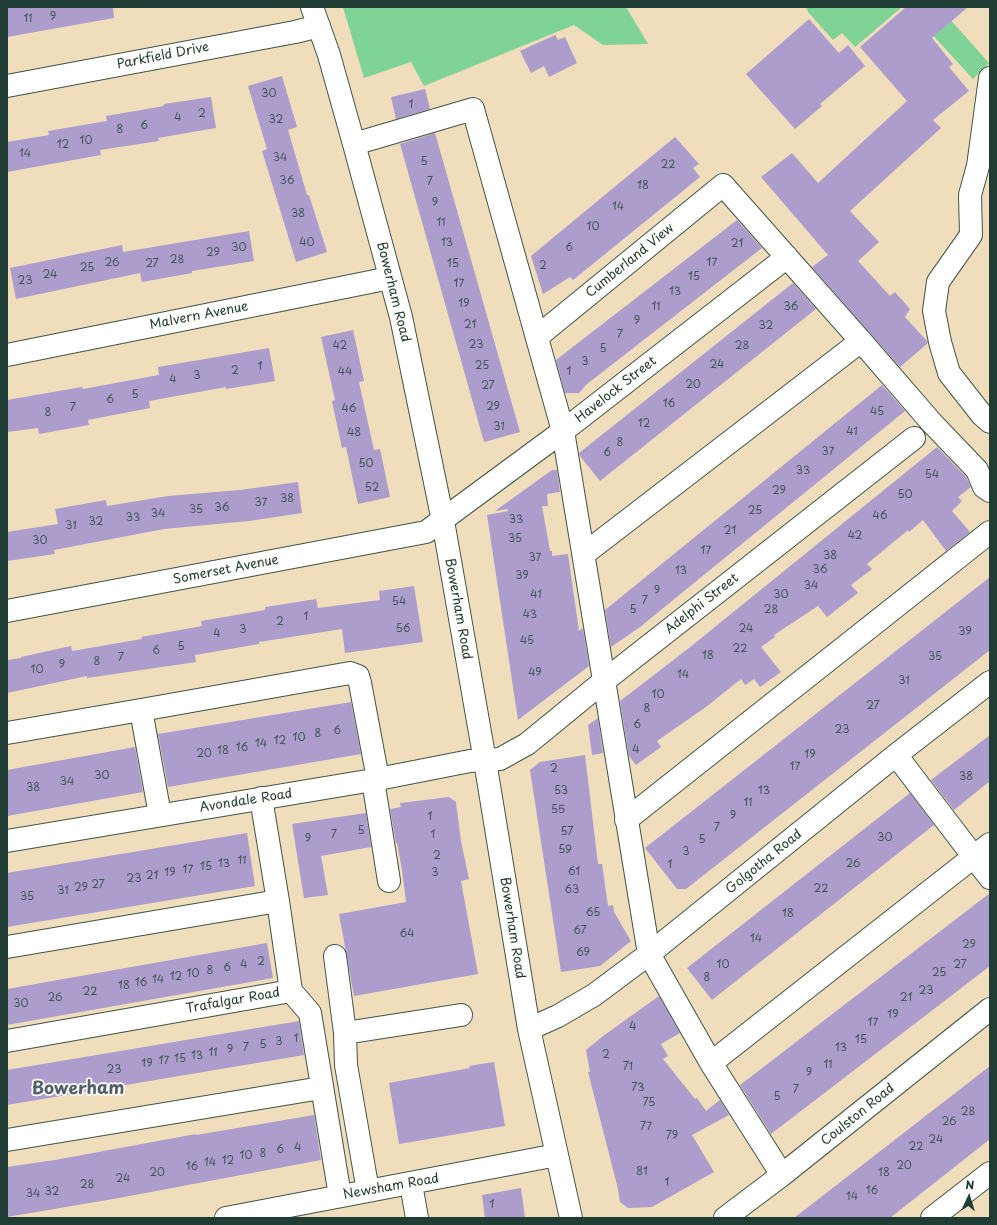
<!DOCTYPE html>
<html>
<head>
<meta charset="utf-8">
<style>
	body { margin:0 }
	#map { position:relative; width:997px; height:1225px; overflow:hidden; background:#efddbb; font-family:"Playpen Sans",sans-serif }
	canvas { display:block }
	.frame { position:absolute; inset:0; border:8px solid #1f3d34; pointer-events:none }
	.north { position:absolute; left:949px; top:1177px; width:40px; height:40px; -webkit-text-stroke:3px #fdfcf7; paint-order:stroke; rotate:4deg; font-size:11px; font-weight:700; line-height:16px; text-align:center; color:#1f3d34 }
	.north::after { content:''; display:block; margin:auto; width:14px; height:18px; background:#1f3d34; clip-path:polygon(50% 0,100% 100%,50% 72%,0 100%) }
</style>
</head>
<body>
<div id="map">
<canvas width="997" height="1225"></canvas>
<div class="frame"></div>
<div class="north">N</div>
</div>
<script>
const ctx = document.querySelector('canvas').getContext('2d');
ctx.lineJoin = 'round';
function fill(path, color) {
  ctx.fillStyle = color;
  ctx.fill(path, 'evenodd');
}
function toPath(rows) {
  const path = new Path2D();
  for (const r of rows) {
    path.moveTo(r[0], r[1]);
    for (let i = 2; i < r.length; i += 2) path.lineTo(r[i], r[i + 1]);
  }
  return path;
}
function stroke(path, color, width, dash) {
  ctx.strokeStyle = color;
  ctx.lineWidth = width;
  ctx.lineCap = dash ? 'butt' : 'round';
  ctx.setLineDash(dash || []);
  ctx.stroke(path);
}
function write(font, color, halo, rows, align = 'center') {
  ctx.font = font + ' "Playpen Sans",sans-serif';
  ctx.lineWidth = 3.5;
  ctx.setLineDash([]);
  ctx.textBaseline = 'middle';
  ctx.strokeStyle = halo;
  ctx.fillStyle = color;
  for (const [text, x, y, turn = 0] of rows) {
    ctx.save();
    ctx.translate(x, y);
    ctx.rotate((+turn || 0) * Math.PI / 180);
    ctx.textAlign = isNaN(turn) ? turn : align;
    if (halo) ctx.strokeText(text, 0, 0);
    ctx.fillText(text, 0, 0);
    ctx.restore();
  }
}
const green = toPath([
	[343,7,626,7,648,44,603,45,574,25,424,86,411,62,364,78],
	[806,7,902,7,855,47,842,33,833,40,808,12],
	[907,7,939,7,989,63,973,79]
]);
const building = toPath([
	[7,7,113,7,114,18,7,37],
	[906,7,968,7,932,38,953,64,949,67,969,91,933,120,941,128,850,211,879,242,858,261,890,296,895,292,910,309,905,317,927,341,928,343,900,367,812,267,828,255,761,177,792,153,818,183,907,101,860,47],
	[809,19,839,53,848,45,865,66,820,104,822,106,795,129,746,74],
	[555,35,558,40,565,37,577,63,549,77,544,66,531,73,520,51],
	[282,76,297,127,288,130,307,195,309,195,327,252,296,262,262,151,267,149,248,86],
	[425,89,430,109,396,119,391,97],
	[211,97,216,128,158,138,159,141,100,150,101,155,7,172,7,142,49,135,48,131,107,121,106,116,164,106,164,104],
	[435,133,520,432,484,442,400,144],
	[675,137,699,164,693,168,700,177,573,280,570,277,543,294,531,256],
	[737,220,762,248,587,384,579,393,565,393,556,360],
	[249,231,254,261,192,271,192,273,142,282,140,273,16,299,10,268,122,245,123,252],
	[793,283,816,309,600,481,580,456,579,453],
	[353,330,364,381,359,382,374,450,380,449,390,497,358,504,346,447,342,448,337,425,332,401,335,400,321,337],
	[269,348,275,381,226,389,226,387,149,401,150,408,88,420,89,425,39,434,38,428,7,432,7,400,82,387,83,389,159,375,158,367],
	[882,385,905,411,640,627,611,647,605,610],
	[937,447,966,477,971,487,958,497,962,501,952,511,970,532,946,551,923,520,909,532,908,530,867,564,872,569,851,585,858,593,827,617,818,606,774,635,775,637,761,647,781,672,760,687,754,679,745,685,741,679,706,707,657,741,661,747,636,765,629,756,620,701,689,648],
	[552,470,557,470,560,492,547,494,548,506,542,506,550,551,552,551,552,556,568,554,579,631,583,628,589,666,518,720,487,515,508,511,508,509,495,511],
	[298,482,302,513,249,521,164,529,54,550,55,554,7,561,7,532,58,524,55,509,106,500,107,506,168,496,240,490],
	[990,577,990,650,686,889,677,889,645,848],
	[414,586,423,642,345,653,342,629,259,642,259,644,195,655,196,662,87,678,87,676,7,693,7,660,21,658,21,657,71,646,72,651,142,639,141,637,202,626,201,621,265,610,265,607,291,603,316,599,318,608,380,600,379,591],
	[351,702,361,754,168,787,158,734],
	[598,718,603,753,592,755,588,725],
	[990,735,990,781,954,810,931,780],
	[135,747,143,792,7,816,7,770],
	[585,755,598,864,602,864,608,906,613,905,614,912,631,941,600,966,561,972,530,770,540,762],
	[910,793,934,825,712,1000,687,968],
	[449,797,456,802,461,841,469,879,461,881,478,974,354,996,339,914,406,902,402,870,397,843,396,843,390,809,401,807,400,803],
	[366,813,371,847,321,856,328,895,304,898,292,824],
	[247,833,255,886,7,927,7,873],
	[990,893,990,966,771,1134,740,1085],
	[267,943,273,978,7,1025,7,989],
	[659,996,680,1033,661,1044,668,1056,663,1059,695,1099,697,1098,706,1111,720,1100,729,1115,692,1135,714,1172,652,1207,628,1208,620,1202,618,1189,588,1072,590,1072,586,1050,603,1036],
	[299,1021,304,1055,7,1105,7,1070],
	[494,1062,505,1126,399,1144,389,1083,470,1068,469,1066],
	[990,1066,990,1139,909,1203,890,1218,794,1218],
	[314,1115,321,1160,119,1198,7,1217,7,1167,55,1160,196,1134,196,1135,220,1131],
	[521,1188,525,1218,485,1218,482,1195]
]);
const minor = toPath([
	[312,7,329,55,354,144,401,317,443,521,485,761,529,1029,571,1218],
	[990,78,978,166,970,195,971,235,938,282,934,311,940,342,949,373,982,415,990,422],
	[7,86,295,32,319,26],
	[354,144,473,109,563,431,649,954,711,1063,782,1175],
	[537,337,723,185,861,341,932,423,977,470,984,487,990,491],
	[7,355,390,278],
	[584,554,861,341],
	[7,611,426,532,563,431,787,257],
	[141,710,160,815],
	[7,733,141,710,350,673,358,676,360,683,378,779],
	[896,755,990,878],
	[373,780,389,881],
	[626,820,990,532],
	[7,841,373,780,470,761,500,759,527,744,604,681,914,438],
	[7,947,278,901],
	[335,956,345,1033,346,1065,368,1191],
	[291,991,310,1013,340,1196],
	[529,1029,558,1016,594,995,649,954,896,755,990,682],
	[345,1033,461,1015],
	[7,1041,291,991,278,901,261,798],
	[711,1063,990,844],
	[7,1140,321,1088],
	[411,1184,417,1218],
	[226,1218,557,1155],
	[725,1218,782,1175,990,1009],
	[932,1218,990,1173]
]);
const numberNames = [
	["9",53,17],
	["11",28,19],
	["30",269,94],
	["1",411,105],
	["2",202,114],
	["4",178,118],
	["32",276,120],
	["6",144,126],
	["8",120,130],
	["10",86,141],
	["12",63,145],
	["14",25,154],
	["34",280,158],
	["5",424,162],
	["22",668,165],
	["36",287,181],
	["7",430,182],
	["18",643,186],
	["9",435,203],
	["14",618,207],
	["38",298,214],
	["11",441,223],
	["10",593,227],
	["40",307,243],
	["13",447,243],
	["21",737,244],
	["30",239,248],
	["6",569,248],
	["29",213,253],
	["28",177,260],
	["26",112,263],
	["17",712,263],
	["27",152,264],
	["15",453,264],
	["2",543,266],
	["25",87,268],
	["24",50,275],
	["15",694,277],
	["23",25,281],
	["17",459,284],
	["13",675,292],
	["19",464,304],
	["11",656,307],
	["36",791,307],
	["9",637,321],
	["21",470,325],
	["32",766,326],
	["7",620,335],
	["23",476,345],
	["42",340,346],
	["28",742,346],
	["5",603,349],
	["3",585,362],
	["24",717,365],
	["25",482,366],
	["1",260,367],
	["2",235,371],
	["44",345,372],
	["1",569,372],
	["3",197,376],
	["4",173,380],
	["20",693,385],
	["27",488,386],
	["5",135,395],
	["6",110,400],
	["16",669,404],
	["29",493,407],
	["7",73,408],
	["46",349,409],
	["45",877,412],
	["8",48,413],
	["12",644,424],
	["31",499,427],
	["41",852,432],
	["48",354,433],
	["8",620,443],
	["37",828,452],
	["6",607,453],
	["50",366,464],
	["33",803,471],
	["54",932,475],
	["52",372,488],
	["29",779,491],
	["50",905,495],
	["38",287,499],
	["37",261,503],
	["36",222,508],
	["35",196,510],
	["25",755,511],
	["34",158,514],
	["46",880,516],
	["33",133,518],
	["33",516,520],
	["32",96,522],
	["31",71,526],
	["21",730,531],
	["42",855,536],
	["35",515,539],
	["30",40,541],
	["17",706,551],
	["38",830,556],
	["37",535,558],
	["36",820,570],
	["13",681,571],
	["39",522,576],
	["34",811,586],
	["9",657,591],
	["41",536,595],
	["30",781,595],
	["7",645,601],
	["54",399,602],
	["5",633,610],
	["28",771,610],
	["43",530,615],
	["1",306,617],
	["2",280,622],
	["56",403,629],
	["24",746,629],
	["3",243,630],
	["39",965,632],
	["4",217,634],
	["45",527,641],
	["5",181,647],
	["22",740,649],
	["6",156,651],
	["18",708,656],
	["35",935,657],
	["7",121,658],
	["8",97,662],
	["9",62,665],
	["10",37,670],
	["49",535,673],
	["14",683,675],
	["31",904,681],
	["10",658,695],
	["27",873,706],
	["8",647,709],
	["6",637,725],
	["23",842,730],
	["6",337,731],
	["8",318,734],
	["10",299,738],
	["12",280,741],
	["14",261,744],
	["16",242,748],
	["4",636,750],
	["18",223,751],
	["20",204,754],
	["19",810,755],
	["17",795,767],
	["2",554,769],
	["30",102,776],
	["38",966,777],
	["34",67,782],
	["38",33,788],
	["53",561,791],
	["13",764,791],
	["11",748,803],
	["55",558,810],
	["9",733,816],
	["1",430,817],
	["7",717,828],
	["5",361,831],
	["57",567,832],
	["7",334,835],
	["1",433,835],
	["30",885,838],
	["9",308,839],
	["5",702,840],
	["59",565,850],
	["3",686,852],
	["2",437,856],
	["11",242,861],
	["13",224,864],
	["26",853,864],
	["1",670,865],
	["15",206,867],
	["17",188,870],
	["61",574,872],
	["19",170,873],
	["3",435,873],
	["21",152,876],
	["23",134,879],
	["27",98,885],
	["29",81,888],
	["22",821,889],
	["63",572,890],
	["31",63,891],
	["35",27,897],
	["65",593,913],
	["18",788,914],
	["67",580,931],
	["64",407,934],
	["14",756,939],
	["29",969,945],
	["69",583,953],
	["2",261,962],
	["4",244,965],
	["10",723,965],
	["27",960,965],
	["6",227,968],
	["8",210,971],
	["25",939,973],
	["10",193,974],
	["12",176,977],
	["8",707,978],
	["14",158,980],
	["16",141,983],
	["18",124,986],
	["23",926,991],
	["22",90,992],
	["26",55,998],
	["21",906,998],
	["30",21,1004],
	["19",893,1015],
	["17",873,1023],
	["4",633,1027],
	["1",296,1039],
	["15",861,1040],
	["3",279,1042],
	["5",263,1045],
	["7",246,1048],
	["13",841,1048],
	["9",230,1050],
	["11",213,1053],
	["2",606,1055],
	["13",197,1056],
	["15",180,1059],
	["17",164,1061],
	["19",147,1064],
	["11",828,1065],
	["71",628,1067],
	["23",114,1070],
	["9",809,1073],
	["73",638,1088],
	["7",796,1090],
	["5",777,1097],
	["75",649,1103],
	["28",968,1112],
	["26",949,1122],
	["77",646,1127],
	["79",672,1136],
	["24",936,1140],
	["22",916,1147],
	["4",298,1148],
	["6",280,1150],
	["8",263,1154],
	["10",246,1156],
	["12",228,1161],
	["14",210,1163],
	["20",904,1166],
	["16",192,1167],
	["81",642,1172],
	["20",157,1173],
	["18",884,1173],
	["24",123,1179],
	["1",667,1183],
	["28",87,1185],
	["16",872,1191],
	["32",52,1192],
	["34",33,1194],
	["14",852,1197],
	["1",492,1205]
];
const streetNames = [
	["Parkfield Drive",163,56,-11],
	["Cumberland View",630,261,-39],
	["Bowerham Road",393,292,76],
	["Malvern Avenue",199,316,-11],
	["Havelock Street",616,390,-38],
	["Somerset Avenue",226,570,-11],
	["Adelphi Street",702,604,-38],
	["Bowerham Road",458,609,80],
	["Avondale Road",246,801,-9],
	["Golgotha Road",764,862,-39],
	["Bowerham Road",512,928,81],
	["Trafalgar Road",233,1001,-10],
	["Coulston Road",858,1115,-39],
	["Newsham Road",391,1187,-10]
];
const districtNames = [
	["Bowerham",78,1089]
];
fill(green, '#7fd396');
fill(building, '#ad9dcd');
stroke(minor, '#3e5548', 24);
stroke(minor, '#fff', 22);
write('11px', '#42555a', null, numberNames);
write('13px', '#1f3d34', '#fdfcf7', streetNames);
write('bold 17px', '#515f6a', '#fdfcf7', districtNames);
</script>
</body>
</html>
